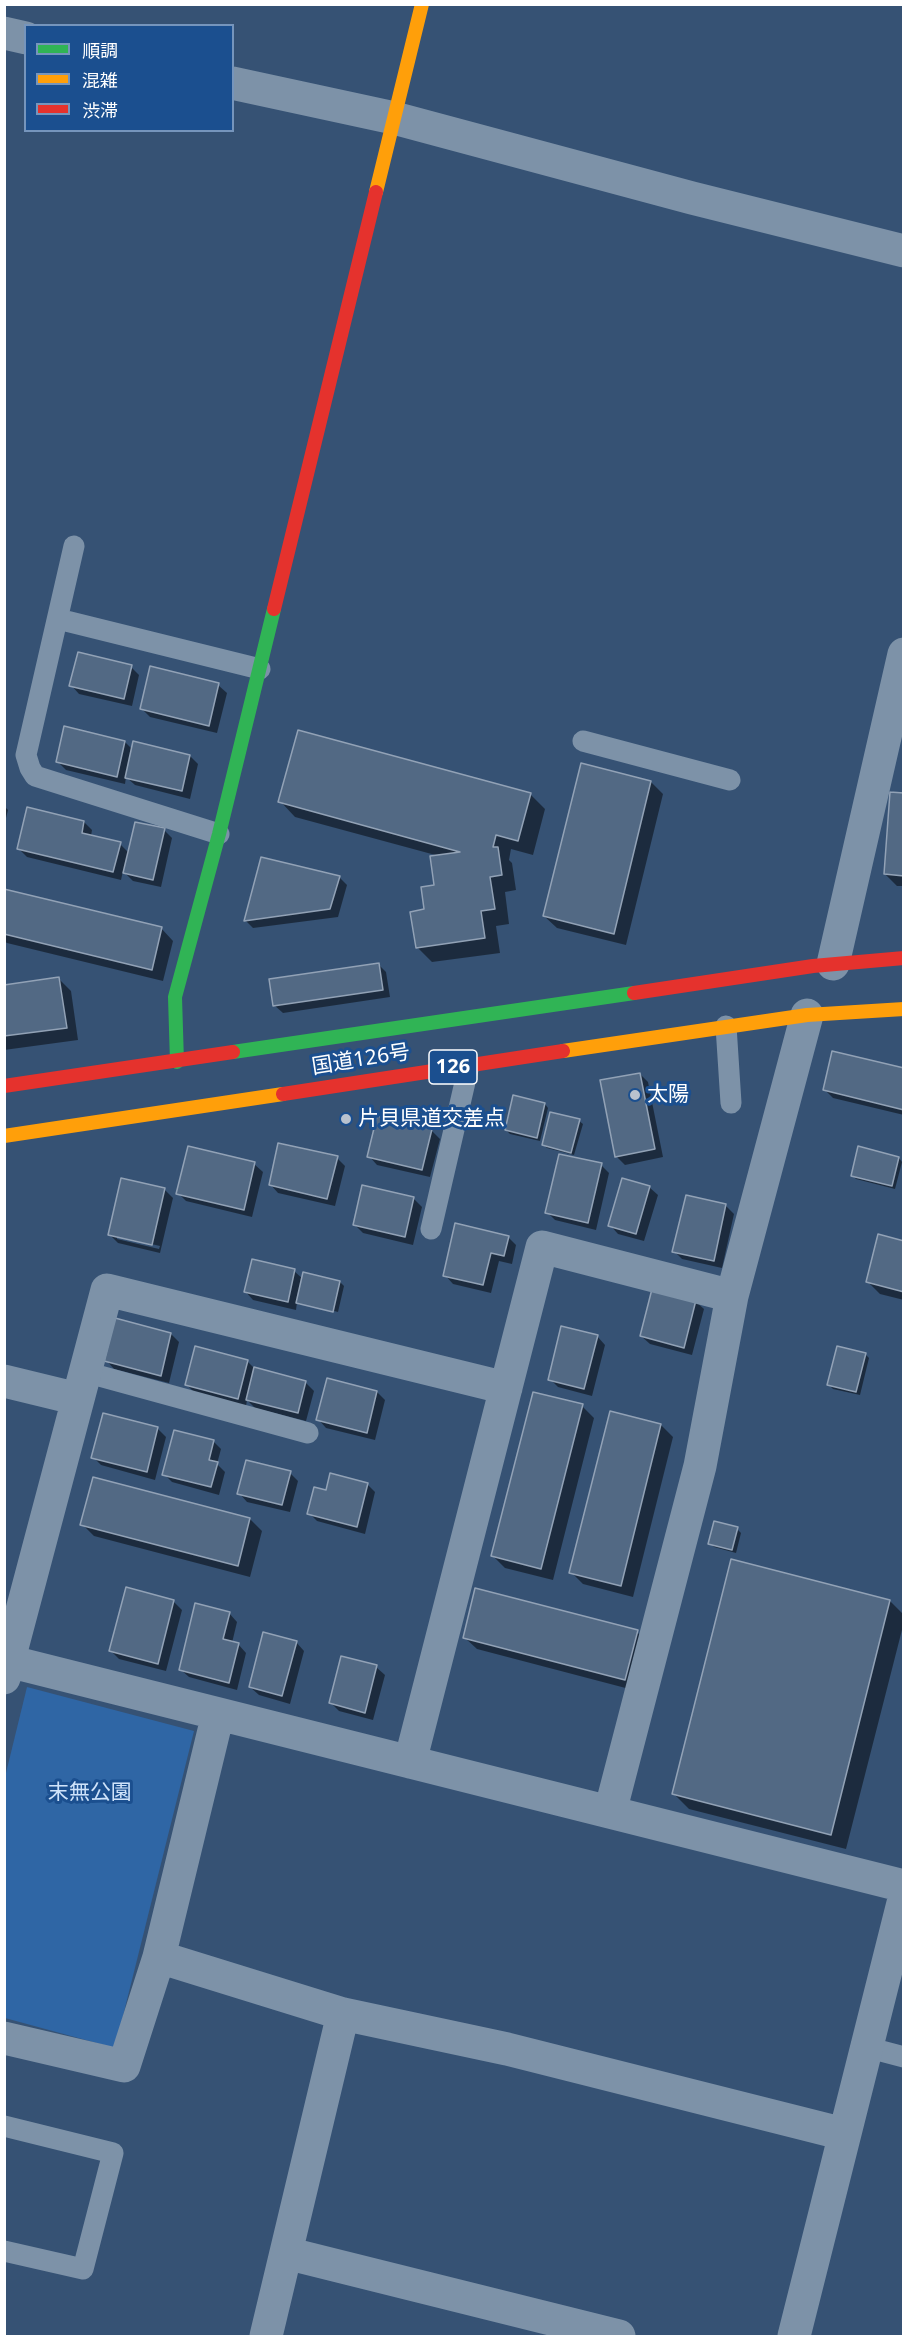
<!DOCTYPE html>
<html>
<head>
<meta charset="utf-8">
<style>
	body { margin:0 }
	#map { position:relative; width:908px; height:2341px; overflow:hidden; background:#365274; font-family:"Noto Sans","Noto Sans JP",sans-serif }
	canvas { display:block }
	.frame { position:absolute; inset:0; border:6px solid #fff; pointer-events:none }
	.legend { position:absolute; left:24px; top:24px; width:210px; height:108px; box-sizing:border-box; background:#1b4f8f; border:2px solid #7695bc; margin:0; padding:8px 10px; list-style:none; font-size:18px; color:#fff }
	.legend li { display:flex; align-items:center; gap:12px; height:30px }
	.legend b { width:30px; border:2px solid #7695bc }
</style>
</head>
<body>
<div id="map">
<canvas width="908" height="2341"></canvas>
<div class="frame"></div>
<ul class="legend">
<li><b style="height:8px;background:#30b455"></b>順調</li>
<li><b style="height:8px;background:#ff9f0a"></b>混雑</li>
<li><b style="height:8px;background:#e5322d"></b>渋滞</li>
</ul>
</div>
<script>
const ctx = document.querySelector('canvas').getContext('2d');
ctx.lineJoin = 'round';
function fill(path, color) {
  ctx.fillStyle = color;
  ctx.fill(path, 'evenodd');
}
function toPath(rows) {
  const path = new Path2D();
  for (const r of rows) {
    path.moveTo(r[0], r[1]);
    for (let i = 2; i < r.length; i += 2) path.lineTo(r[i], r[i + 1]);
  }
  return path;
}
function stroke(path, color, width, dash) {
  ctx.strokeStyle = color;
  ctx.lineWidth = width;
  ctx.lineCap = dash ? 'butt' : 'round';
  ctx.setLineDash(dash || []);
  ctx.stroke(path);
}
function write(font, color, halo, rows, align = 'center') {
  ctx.font = font + ' "Noto Sans","Noto Sans JP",sans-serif';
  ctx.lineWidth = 6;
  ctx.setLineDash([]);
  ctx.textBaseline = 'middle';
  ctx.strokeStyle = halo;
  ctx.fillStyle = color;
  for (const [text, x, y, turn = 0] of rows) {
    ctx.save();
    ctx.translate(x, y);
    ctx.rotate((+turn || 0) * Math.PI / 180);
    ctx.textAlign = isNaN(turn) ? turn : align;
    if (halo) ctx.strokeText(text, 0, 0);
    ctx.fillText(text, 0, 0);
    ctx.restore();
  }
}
const green = toPath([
	[27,1687,194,1731,115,2048,5,2018,5,1777]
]);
const shadow = toPath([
	[131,667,139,675,132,706,79,694,71,685],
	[218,685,227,693,217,733,150,717,142,709],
	[125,742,133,750,190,756,198,764,190,799,135,785,126,777,125,784,66,770,58,762],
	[651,782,663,794,626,945,557,928,544,916],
	[530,794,545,809,533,855,511,849,509,860,512,863,516,890,505,892,509,924,496,926,500,953,432,962,417,947,426,911,436,886,439,856,295,817,280,801],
	[904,795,904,886,897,886,885,874],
	[4,806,8,810,4,826],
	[84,822,92,830,91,836,120,844,129,853,164,830,172,838,161,887,133,881,123,871,121,880,27,857,19,849],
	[339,877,347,885,338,917,253,928,245,920],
	[4,891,161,928,173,941,163,981,7,943,4,941],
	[378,964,386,972,390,997,283,1013,274,1005],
	[59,979,71,991,78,1040,4,1050,4,986],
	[904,1070,904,1115,833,1098,825,1090],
	[640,1074,648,1082,663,1157,625,1165,616,1156],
	[545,1104,548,1108,540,1141,510,1134,506,1130],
	[579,1121,583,1124,574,1155,547,1148,543,1144],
	[431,1130,440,1139,430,1177,377,1165,369,1156],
	[337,1158,345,1166,335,1206,278,1193,270,1184],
	[899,1158,902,1162,895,1189,856,1179,852,1175],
	[254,1164,263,1172,252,1217,186,1201,178,1193],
	[601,1165,609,1173,596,1230,555,1220,547,1212],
	[363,1187,414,1199,422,1207,413,1245,363,1233,355,1225],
	[649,1187,658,1195,644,1241,618,1234,610,1225],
	[164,1189,173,1198,160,1253,118,1243,110,1235],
	[117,1236,160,1246,159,1249,117,1239],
	[726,1206,734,1214,722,1268,682,1259,674,1251],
	[508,1237,516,1245,512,1264,499,1261,491,1293,453,1284,445,1275],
	[904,1242,904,1300,880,1294,868,1282],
	[294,1271,303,1279,340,1282,344,1286,338,1312,300,1302,300,1305,297,1302,296,1310,253,1300,245,1291],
	[695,1301,704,1309,692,1355,650,1344,641,1336],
	[171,1334,179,1342,169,1383,114,1369,106,1360],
	[597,1336,605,1345,592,1396,558,1387,550,1379],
	[865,1354,869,1358,860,1395,833,1389,829,1385],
	[247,1361,255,1369,306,1383,314,1391,306,1421,255,1408,247,1400,246,1406,195,1393,186,1384],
	[377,1392,385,1400,375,1440,326,1428,318,1419],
	[582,1406,594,1418,553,1580,505,1568,493,1556],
	[104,1415,158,1429,166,1437,155,1480,101,1465,93,1457],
	[661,1425,673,1437,633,1597,583,1584,571,1572],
	[213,1441,221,1449,217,1464,225,1472,219,1495,172,1482,164,1474],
	[290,1473,298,1481,290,1512,247,1502,239,1493],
	[367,1484,375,1492,365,1534,317,1521,309,1513,327,1491],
	[250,1519,262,1531,250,1577,94,1536,82,1524],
	[737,1529,741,1533,736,1553,714,1547,710,1543],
	[173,1601,182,1610,166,1671,119,1659,111,1651],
	[890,1601,904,1615,904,1622,846,1849,689,1809,673,1793],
	[229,1613,237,1622,232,1643,238,1644,246,1653,237,1690,189,1677,180,1669],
	[637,1632,649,1644,637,1691,477,1649,464,1637],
	[296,1642,304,1651,290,1704,259,1695,250,1687],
	[376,1667,385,1675,373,1720,339,1711,331,1703]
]);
const building = toPath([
	[78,652,132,665,124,699,69,686,78,652],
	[150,666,219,683,209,726,140,709,150,666],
	[64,726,125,741,117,777,56,762,64,726],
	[298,730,531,793,518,841,496,835,493,847,498,847,502,875,490,877,495,909,481,911,485,938,416,948,410,912,424,909,421,887,434,885,430,856,460,852,278,802,298,730],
	[133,741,190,755,182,791,125,778,133,741],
	[581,763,651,781,614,934,543,916,581,763],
	[890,792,904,793,904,876,884,874,890,792],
	[27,807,84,821,82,833,121,842,113,872,17,849,27,807],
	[135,822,165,828,153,880,123,873,135,822],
	[261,857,340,876,330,909,244,921,261,857],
	[4,889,162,927,152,970,4,934,4,889],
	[379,963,383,990,273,1006,269,979,379,963],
	[59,977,67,1028,4,1036,4,985,59,977],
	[832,1051,904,1068,904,1110,823,1090,832,1051],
	[640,1073,655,1149,615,1157,600,1080,640,1073],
	[513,1095,545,1103,537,1138,505,1130,513,1095],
	[550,1112,580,1119,571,1153,542,1145,550,1112],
	[377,1116,432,1129,422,1170,367,1157,377,1116],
	[278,1143,338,1156,327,1199,269,1185,278,1143],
	[188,1146,255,1162,244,1210,176,1194,188,1146],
	[858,1146,899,1157,892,1186,851,1176,858,1146],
	[559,1154,602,1163,588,1223,545,1213,559,1154],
	[121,1178,165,1188,152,1245,108,1235,121,1178],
	[622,1178,650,1186,636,1234,608,1226,622,1178],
	[362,1185,414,1197,405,1237,353,1225,362,1185],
	[686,1195,726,1204,714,1261,672,1252,686,1195],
	[455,1223,509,1236,504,1256,491,1253,483,1285,443,1276,455,1223],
	[878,1234,904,1241,904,1292,866,1282,878,1234],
	[252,1259,295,1269,288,1302,244,1292,252,1259],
	[303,1272,340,1281,333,1312,296,1303,303,1272],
	[652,1289,696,1300,684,1348,640,1336,652,1289],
	[115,1318,171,1333,161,1376,104,1361,115,1318],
	[561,1326,598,1335,584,1389,548,1380,561,1326],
	[195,1346,248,1360,238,1399,185,1385,195,1346],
	[837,1346,866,1353,856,1392,827,1385,837,1346],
	[254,1367,306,1381,298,1413,246,1400,254,1367],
	[327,1378,377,1391,367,1433,316,1420,327,1378],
	[533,1392,583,1404,541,1569,491,1556,533,1392],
	[610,1411,661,1424,621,1586,569,1573,610,1411],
	[103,1413,158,1427,147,1472,91,1458,103,1413],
	[174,1430,214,1440,209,1460,218,1462,211,1487,162,1475,174,1430],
	[246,1460,291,1471,282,1505,237,1494,246,1460],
	[330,1473,368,1483,357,1527,307,1514,314,1487,326,1490,330,1473],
	[93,1477,250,1518,238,1566,80,1525,93,1477],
	[714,1521,738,1527,732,1550,708,1544,714,1521],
	[731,1559,890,1600,831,1835,672,1794,731,1559],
	[126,1587,174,1600,158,1664,109,1651,126,1587],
	[475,1588,638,1630,625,1680,463,1638,475,1588],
	[195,1603,230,1612,223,1639,239,1643,229,1683,179,1670,195,1603],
	[263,1632,297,1641,282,1696,249,1687,263,1632],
	[341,1656,377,1665,365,1713,329,1703,341,1656]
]);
const lane = toPath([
	[74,546,26,755,30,768,35,776,219,834],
	[58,619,260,669],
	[583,741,730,780],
	[726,1026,731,1103],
	[431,1229,469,1065],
	[85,1372,308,1433],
	[866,2047,904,2057],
	[4,2126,113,2153,83,2269,4,2251]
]);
const street = toPath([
	[4,33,26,38],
	[232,83,394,118,692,198,904,251],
	[833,964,904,654],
	[4,1381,78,1399],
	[4,1660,904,1886],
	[4,1678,107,1290,506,1388],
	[218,1714,159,1957,343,2014,507,2049,844,2134],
	[410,1762,542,1247,732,1296],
	[610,1812,700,1466,732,1296,807,1015],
	[4,2038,124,2066,159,1957],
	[286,2253,619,2336],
	[266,2336,343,2014],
	[794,2336,904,1899]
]);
const fast = toPath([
	[233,1052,634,993],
	[177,1062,175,997,219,834,274,609]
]);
const slow = toPath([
	[376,192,422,4],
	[563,1051,807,1015,904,1009],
	[4,1136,283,1094]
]);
const jam = toPath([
	[274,609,376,192],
	[634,993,813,966,904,958],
	[4,1086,233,1052],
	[283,1094,563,1051]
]);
const markers = [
	[635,1095,6,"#b9c2ce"],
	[346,1119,6,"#b9c2ce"]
];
const shields = [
	[453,1067,48]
];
const shieldNames = [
	["126",453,1067]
];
const streetNames = [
	["国道126号",361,1060,-9]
];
const poiNames = [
	["太陽",647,1095],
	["片貝県道交差点",358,1119]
];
const parkNames = [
	["末無公園",90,1793]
];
fill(green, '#2f66a5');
fill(shadow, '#0007');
fill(building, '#526984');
stroke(building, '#92a2b6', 1.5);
stroke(lane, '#7d92a8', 21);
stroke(street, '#7d92a8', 33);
stroke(fast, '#30b455', 14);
stroke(slow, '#ff9f0a', 14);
stroke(jam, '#e5322d', 14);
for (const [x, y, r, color] of markers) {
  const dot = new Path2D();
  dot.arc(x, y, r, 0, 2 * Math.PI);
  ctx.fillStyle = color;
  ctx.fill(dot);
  stroke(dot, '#1b4f8f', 2);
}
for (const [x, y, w] of shields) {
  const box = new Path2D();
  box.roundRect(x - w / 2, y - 17, w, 34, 4.5);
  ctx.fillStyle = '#1b4f8f';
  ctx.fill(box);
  stroke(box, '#fff', 1.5);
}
write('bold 20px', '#fff', null, shieldNames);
write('21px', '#fff', '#1b4f8f', streetNames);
write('21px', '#fff', '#1b4f8f', poiNames, 'left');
write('21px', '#cfe3fa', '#1b4f8f', parkNames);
</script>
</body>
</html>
